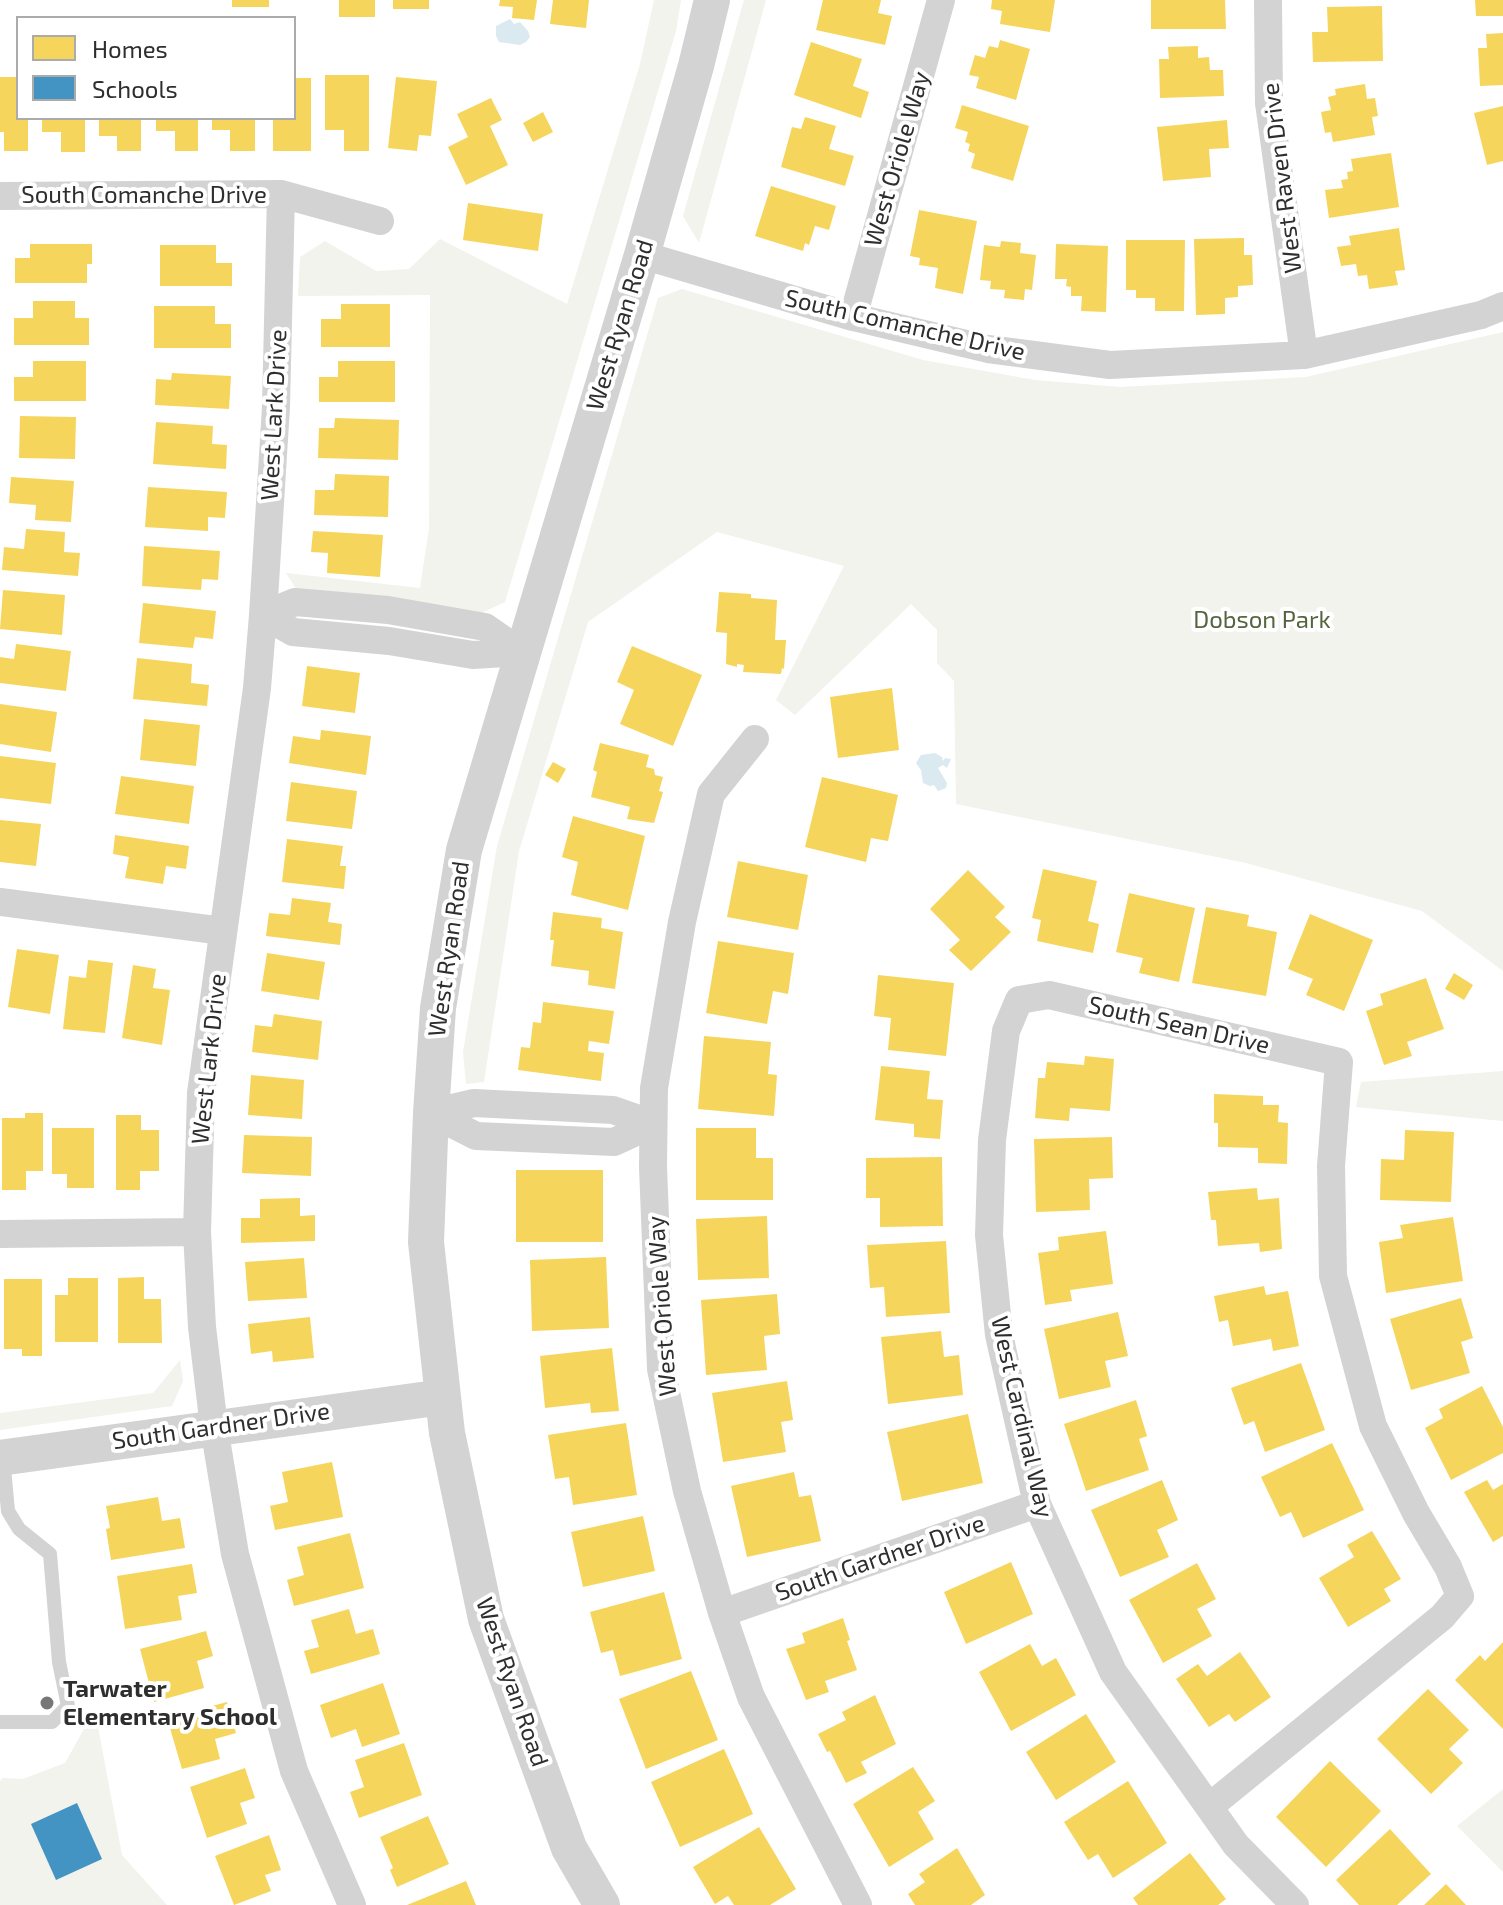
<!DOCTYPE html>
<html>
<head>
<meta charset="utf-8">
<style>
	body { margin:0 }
	#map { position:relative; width:1503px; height:1905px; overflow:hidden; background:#fff; font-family:"Exo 2",sans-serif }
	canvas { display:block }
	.legend { position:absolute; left:16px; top:16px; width:280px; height:104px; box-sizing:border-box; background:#fff; border:2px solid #ababab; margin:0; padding:10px 14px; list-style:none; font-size:24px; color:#2e2e2e }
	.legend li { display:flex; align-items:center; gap:16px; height:40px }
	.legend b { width:40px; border:2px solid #ababab }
</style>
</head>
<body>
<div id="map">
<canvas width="1503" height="1905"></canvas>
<ul class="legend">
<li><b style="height:22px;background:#f6d55c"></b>Homes</li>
<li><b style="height:22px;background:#4393c3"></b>Schools</li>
</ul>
</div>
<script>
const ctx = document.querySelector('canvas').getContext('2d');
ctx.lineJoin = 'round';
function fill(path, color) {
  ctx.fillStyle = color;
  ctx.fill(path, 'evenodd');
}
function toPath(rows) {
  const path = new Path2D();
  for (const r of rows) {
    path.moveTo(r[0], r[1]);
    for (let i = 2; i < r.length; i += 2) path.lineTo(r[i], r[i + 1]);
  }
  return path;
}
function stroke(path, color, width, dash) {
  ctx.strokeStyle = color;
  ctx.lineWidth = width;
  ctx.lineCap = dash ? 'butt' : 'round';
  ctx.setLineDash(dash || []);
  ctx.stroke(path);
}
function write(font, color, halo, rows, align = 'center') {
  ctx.font = font + ' "Exo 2",sans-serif';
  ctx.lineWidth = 8;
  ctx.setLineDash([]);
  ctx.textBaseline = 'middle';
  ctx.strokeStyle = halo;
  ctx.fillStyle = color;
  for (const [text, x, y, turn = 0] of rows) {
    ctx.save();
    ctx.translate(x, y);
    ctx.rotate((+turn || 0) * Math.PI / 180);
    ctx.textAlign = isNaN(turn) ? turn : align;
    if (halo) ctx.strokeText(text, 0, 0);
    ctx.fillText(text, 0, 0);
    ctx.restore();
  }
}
const green = toPath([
	[654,0,681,0,676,31,505,602,477,615,298,592,286,573,420,588,429,528,430,295,298,296,300,257,325,241,376,271,409,269,440,239,567,304,640,64],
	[744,0,766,0,699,243,683,216],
	[682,289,923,360,1035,380,1120,387,1306,377,1503,332,1503,971,1422,911,1246,863,956,804,954,681,937,663,937,630,911,604,795,715,776,700,844,566,717,532,588,622,519,851,484,1082,466,1084,463,1052,497,846,658,298],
	[1503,1071,1503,1121,1356,1107,1361,1082],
	[180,1360,183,1381,172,1406,0,1430,0,1413,153,1393],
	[98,1727,122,1855,167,1905,0,1905,0,1781,3,1778,23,1779,65,1763,84,1729],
	[1503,1789,1503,1872,1457,1826]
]);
const water = toPath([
	[510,19,514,24,520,22,528,31,530,37,526,42,520,45,499,42,496,36,496,26],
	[935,753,942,757,943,761,945,758,951,759,947,768,943,765,938,768,947,783,946,788,938,791,934,785,930,786,923,783,921,770,916,763,921,755]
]);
const homes = toPath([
	[232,0,269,0,269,7,232,7],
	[339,0,375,0,375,17,339,17],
	[393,0,429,0,429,9,393,9],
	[500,0,537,0,534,20,512,18,513,7,499,6],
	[553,0,589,0,586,28,550,24],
	[823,0,881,0,878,13,892,16,885,45,816,30],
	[992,0,1055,0,1050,32,1000,24,1002,11,991,9],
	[1151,0,1225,0,1226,29,1151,29],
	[1475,0,1503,0,1503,16,1476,16],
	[1382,6,1383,61,1313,62,1312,32,1328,32,1327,7],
	[1503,33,1503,85,1480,86,1478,48,1487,48,1486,34],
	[1000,40,1030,49,1016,100,976,88,979,77,969,75,975,55,985,58,989,46,998,48],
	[811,42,862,59,853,86,869,92,861,118,794,95],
	[1198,46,1198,58,1209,57,1210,70,1223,70,1224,96,1160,98,1159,59,1169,59,1168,47],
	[325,75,369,75,369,151,344,151,344,130,325,130],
	[0,77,18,77,18,118,28,118,28,151,4,151,4,132,0,132],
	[396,77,437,81,431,136,419,135,417,151,388,148],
	[294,78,311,78,311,151,273,151,273,118,294,118],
	[1365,84,1367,99,1375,98,1378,116,1372,117,1375,135,1333,142,1331,132,1325,133,1321,112,1331,110,1328,97,1336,95,1335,89],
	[491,98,502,120,490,126,508,165,466,185,448,147,468,137,457,114],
	[962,105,1029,126,1013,181,971,168,975,154,968,151,970,144,965,142,968,132,955,128],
	[1503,106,1503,161,1487,165,1474,113],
	[543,112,553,132,533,142,523,123],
	[805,117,836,126,829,149,854,156,845,186,781,167,792,127,801,129],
	[42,118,85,118,85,152,61,152,61,132,42,132],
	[99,118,141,118,141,151,117,151,117,136,99,136],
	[156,118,198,118,198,151,175,151,175,131,156,131],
	[212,118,255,118,255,151,230,151,230,130,212,130],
	[1227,120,1229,148,1209,149,1211,177,1163,181,1157,127],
	[1391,153,1399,207,1329,218,1325,190,1343,188,1341,180,1348,179,1347,172,1353,171,1351,159],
	[771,186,836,206,829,230,815,226,809,245,805,243,803,251,755,236],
	[468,203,543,214,538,251,463,240],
	[919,210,977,221,963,294,935,288,938,268,919,265,920,258,910,256],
	[1399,228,1405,270,1395,271,1398,285,1369,289,1367,275,1358,276,1356,264,1341,266,1337,247,1351,245,1349,236],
	[1244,238,1244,255,1252,255,1253,285,1238,286,1238,297,1225,298,1225,314,1196,315,1194,239],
	[1126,240,1185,240,1184,311,1155,311,1155,298,1136,298,1136,290,1126,290],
	[1001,241,1021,243,1020,253,1036,255,1032,290,1025,289,1024,300,1004,298,1005,290,990,289,991,281,980,280,984,245,1000,247],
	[30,244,92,244,92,264,87,264,87,283,15,283,15,258,30,258],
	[1056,244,1108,246,1106,312,1081,311,1082,296,1071,296,1071,287,1066,286,1067,279,1055,279],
	[160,245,216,245,216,263,232,263,232,286,160,286],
	[33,301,75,301,75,318,89,318,89,345,14,345,14,318,33,318],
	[341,304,390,304,390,347,321,347,321,319,341,319],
	[154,306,215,306,215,324,231,324,231,348,154,348],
	[33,361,86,361,86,401,14,401,14,377,33,377],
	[338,361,395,361,395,402,319,402,319,377,338,377],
	[172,373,231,376,229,409,155,405,156,379,171,380],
	[20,416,76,417,75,459,19,458],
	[335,418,399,420,398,460,318,458,319,428,334,428],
	[156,422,213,426,212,444,227,445,226,469,153,464],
	[335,474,389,476,388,517,314,515,315,490,334,490],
	[11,477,74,481,71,522,35,520,36,505,9,503],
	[148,487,227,492,225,518,208,517,208,531,145,527],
	[26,529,65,532,64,552,80,553,78,576,2,570,4,547,24,549],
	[313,531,383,535,380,577,327,573,328,553,311,552],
	[144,546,220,551,218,580,202,579,201,590,142,586],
	[3,590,65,595,62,635,0,629],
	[719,592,751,594,751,598,777,600,775,640,786,640,784,669,782,668,781,674,743,672,744,665,737,664,737,667,726,664,727,633,716,632],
	[143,603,216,611,213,639,195,637,193,648,139,643],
	[16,644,71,651,66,691,0,683,0,657,14,659],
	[632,646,702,675,673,746,620,724,634,690,617,682],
	[137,658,192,664,191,683,209,685,207,706,133,699],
	[307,666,360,673,355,713,302,706],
	[892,688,899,750,838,758,830,697],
	[0,704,57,712,51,752,0,744],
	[144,719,200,725,196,766,140,760],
	[321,730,371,736,366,775,289,763,293,736,320,740],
	[600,743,649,755,646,767,654,769,655,775,663,777,659,791,663,792,654,823,627,819,630,807,591,797,597,772,593,770],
	[0,756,56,763,51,804,0,798],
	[553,762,566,769,558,783,545,775],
	[121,776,194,786,189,824,115,814],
	[822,777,898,795,888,841,871,838,866,862,805,847],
	[291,782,357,791,352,829,286,821],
	[573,816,645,836,628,910,571,895,578,862,562,857],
	[0,820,41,824,36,866,0,862],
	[115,835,189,846,186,869,166,866,163,884,125,878,129,857,113,854],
	[287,839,343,846,340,866,346,866,344,889,282,882],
	[738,861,808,875,798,930,727,917],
	[1043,869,1097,881,1088,921,1099,924,1093,953,1037,941,1041,920,1032,918],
	[968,870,1005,907,995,917,1011,932,971,971,949,950,960,940,930,909],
	[1129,893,1195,908,1179,982,1139,973,1143,958,1116,952],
	[292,898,331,903,328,922,342,924,340,945,266,936,269,913,290,915],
	[1206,907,1249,915,1247,926,1277,932,1266,996,1192,983],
	[553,912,602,918,601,928,623,932,615,989,588,985,589,971,551,966,554,940,550,940],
	[1310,914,1373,940,1344,1011,1306,995,1313,979,1288,969],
	[718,941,794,953,788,994,773,991,767,1024,706,1013],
	[17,949,59,955,50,1014,8,1007],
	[267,953,325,962,319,1000,261,991],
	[88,960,113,963,105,1033,63,1029,69,976,86,978],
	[133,965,156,969,153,988,170,990,162,1045,122,1038],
	[1454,973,1473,985,1464,1000,1445,989],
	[878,975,954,983,946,1056,888,1050,891,1018,874,1016],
	[1426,978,1444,1029,1407,1042,1412,1056,1384,1065,1366,1011,1383,1005,1380,994],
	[543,1002,614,1011,609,1044,589,1041,588,1051,604,1053,601,1081,518,1070,521,1047,530,1048,533,1022,541,1023],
	[274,1014,322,1021,318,1060,252,1052,255,1025,272,1027],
	[704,1036,771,1042,768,1074,777,1075,774,1116,698,1109],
	[1085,1056,1114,1059,1110,1111,1070,1108,1069,1121,1035,1118,1038,1078,1045,1078,1047,1062,1084,1065],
	[881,1066,930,1071,927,1099,943,1100,940,1139,914,1137,914,1124,875,1120],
	[251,1075,304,1080,302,1119,248,1115],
	[1214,1094,1263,1096,1263,1105,1279,1105,1278,1122,1288,1123,1287,1164,1258,1163,1258,1148,1218,1147,1218,1123,1214,1123],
	[25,1113,43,1113,43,1171,26,1171,26,1190,2,1190,2,1118,25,1118],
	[116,1115,141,1115,141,1130,159,1130,159,1171,140,1171,140,1190,116,1190],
	[52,1128,94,1128,94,1188,67,1188,67,1174,52,1174],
	[696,1128,756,1128,756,1158,773,1158,773,1200,696,1200],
	[1405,1130,1454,1132,1451,1202,1380,1200,1381,1159,1404,1160],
	[244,1135,312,1137,311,1176,242,1173],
	[1112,1137,1113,1178,1089,1179,1090,1210,1036,1212,1034,1139],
	[942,1157,943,1226,880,1227,880,1198,866,1198,866,1158],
	[516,1170,603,1170,603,1242,516,1242],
	[1257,1188,1258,1200,1279,1198,1282,1249,1260,1252,1259,1243,1218,1246,1216,1220,1211,1220,1208,1192],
	[300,1198,300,1216,315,1215,315,1241,241,1243,241,1218,260,1218,260,1199],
	[767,1216,769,1278,698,1280,696,1219],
	[1453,1217,1463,1281,1386,1293,1379,1242,1403,1238,1400,1225],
	[1106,1231,1113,1284,1070,1290,1072,1301,1045,1305,1038,1253,1059,1250,1058,1237],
	[946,1241,950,1313,886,1317,884,1287,870,1288,867,1245],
	[606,1257,609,1328,532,1331,530,1260],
	[304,1258,307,1298,248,1301,245,1262],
	[144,1277,144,1299,161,1299,162,1343,118,1343,118,1278],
	[68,1278,98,1278,98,1342,55,1342,55,1295,68,1295],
	[4,1279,42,1279,42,1356,22,1356,22,1349,4,1349],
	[1264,1286,1266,1295,1288,1291,1299,1346,1273,1351,1271,1339,1233,1346,1228,1320,1219,1322,1214,1296],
	[777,1294,780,1334,764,1336,767,1370,706,1375,701,1300],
	[1461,1298,1473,1338,1461,1342,1470,1373,1411,1390,1390,1319],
	[1118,1312,1128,1356,1105,1361,1111,1387,1059,1399,1044,1329],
	[310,1317,314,1358,273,1362,272,1351,251,1354,248,1324],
	[941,1331,944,1357,959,1355,963,1395,888,1404,881,1337],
	[612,1348,619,1411,591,1413,590,1403,545,1408,540,1356],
	[1301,1363,1325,1430,1265,1452,1254,1421,1244,1425,1231,1388],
	[787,1381,793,1420,781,1422,786,1452,723,1462,712,1393],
	[1482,1386,1503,1427,1503,1453,1451,1480,1425,1428,1443,1418,1439,1409],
	[1136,1400,1147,1436,1139,1439,1149,1470,1086,1491,1064,1424],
	[968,1414,983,1483,902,1501,887,1432],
	[626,1423,637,1495,573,1505,569,1477,555,1479,548,1435],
	[1332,1443,1364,1510,1303,1538,1291,1512,1280,1517,1261,1477],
	[332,1462,343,1517,275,1530,270,1506,288,1502,282,1472],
	[794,1472,799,1497,811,1495,821,1541,747,1557,731,1486],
	[1162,1480,1178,1520,1157,1530,1169,1557,1120,1577,1091,1510],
	[1487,1480,1493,1490,1503,1484,1503,1536,1493,1542,1464,1492],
	[158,1497,162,1521,180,1518,185,1548,111,1560,106,1529,110,1528,106,1506],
	[643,1516,655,1571,583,1587,571,1532],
	[1372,1531,1401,1579,1384,1589,1391,1601,1348,1627,1319,1578,1354,1557,1347,1545],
	[350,1533,364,1588,294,1606,287,1580,304,1575,297,1547],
	[1011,1562,1033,1614,966,1644,944,1592],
	[1197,1563,1216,1599,1197,1609,1212,1636,1163,1663,1129,1600],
	[192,1564,197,1593,178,1596,182,1620,125,1629,117,1576],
	[664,1592,682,1659,620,1676,613,1650,601,1653,590,1612],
	[349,1609,356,1634,373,1629,380,1654,311,1674,304,1651,319,1647,311,1620],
	[843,1618,850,1640,847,1641,857,1670,825,1681,829,1692,806,1700,786,1649,805,1643,802,1633],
	[206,1631,213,1656,197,1661,204,1688,154,1702,140,1649],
	[1503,1642,1503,1729,1455,1680,1480,1655,1485,1661],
	[1030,1644,1042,1666,1056,1658,1076,1695,1011,1731,979,1672],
	[1240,1652,1271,1697,1235,1722,1229,1714,1209,1727,1176,1679,1198,1664,1207,1676],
	[691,1671,718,1740,646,1769,619,1699],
	[383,1683,400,1734,362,1747,356,1729,331,1738,320,1705],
	[1428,1689,1469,1730,1449,1749,1463,1763,1431,1794,1377,1739],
	[875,1695,896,1744,861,1762,867,1773,846,1783,830,1751,827,1752,818,1734,846,1720,842,1712],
	[227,1702,236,1733,215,1739,220,1759,182,1769,167,1718],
	[1086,1714,1116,1762,1056,1800,1026,1752],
	[404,1743,422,1795,359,1818,350,1792,364,1787,355,1760],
	[724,1749,753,1814,680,1847,651,1782],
	[1330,1761,1381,1811,1326,1867,1276,1817],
	[913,1767,935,1801,918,1812,934,1839,889,1867,853,1804],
	[245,1768,255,1798,240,1803,247,1824,207,1838,190,1787],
	[1128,1781,1167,1843,1113,1878,1098,1854,1088,1860,1064,1822],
	[428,1816,449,1864,397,1887,390,1870,393,1868,380,1837],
	[759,1827,796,1889,770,1905,734,1905,728,1896,715,1904,693,1867],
	[1390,1829,1431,1874,1397,1905,1359,1905,1336,1880],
	[269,1835,281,1870,265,1875,271,1891,234,1905,215,1856],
	[957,1848,985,1895,971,1905,915,1905,908,1894,925,1882,919,1874],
	[1190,1853,1226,1899,1218,1905,1138,1905,1133,1898],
	[466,1881,476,1905,407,1905],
	[1446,1884,1466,1905,1424,1905]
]);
const schools = toPath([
	[77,1803,102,1859,56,1880,31,1824]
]);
const service = toPath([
	[0,1722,52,1722,68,1706,59,1662,50,1554,19,1529,8,1511,3,1457]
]);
const minor = toPath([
	[1268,0,1269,103,1304,355],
	[281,194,276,407,263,615,257,688,201,1093,197,1232,202,1327,214,1427,235,1554,294,1771,352,1905],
	[0,196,281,194,380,221],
	[642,255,853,317,988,349,1110,365,1304,355,1481,315,1503,306],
	[853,317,941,0],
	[263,615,295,602,388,610,485,627,521,652],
	[263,615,293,632,389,641,473,655,521,652],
	[755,739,711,794,682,922,654,1088,653,1167,661,1369,687,1491,722,1613,751,1697,858,1905],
	[0,902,223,931],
	[431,1113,476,1136,614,1142,653,1124],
	[431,1113,474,1103,613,1110,653,1124],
	[0,1234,197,1232],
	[722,1613,1037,1504],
	[1209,1807,1442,1617,1460,1596,1448,1567,1416,1513,1373,1426,1333,1276,1331,1166,1339,1062,1049,995,1019,1000,1006,1031,992,1140,989,1235,999,1335,1037,1504,1113,1672,1209,1807,1236,1845,1295,1905]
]);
const tertiary = toPath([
	[0,1458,443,1397],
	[602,1905,569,1848,486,1619,447,1433,443,1397,426,1242,431,1113,438,1008,464,850,642,255,696,66,712,0]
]);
const markers = [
	[47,1703,8,"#777"]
];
const streetNames = [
	["West Oriole Way",897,159,-74],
	["West Raven Drive",1282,178,-97],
	["South Comanche Drive",144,195],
	["West Ryan Road",620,325,-73],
	["South Comanche Drive",905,325,13],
	["West Lark Drive",274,415,-87],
	["West Ryan Road",449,949,-82],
	["South Sean Drive",1179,1025,13],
	["West Lark Drive",209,1059,-84],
	["West Oriole Way",662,1306,-94],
	["West Cardinal Way",1022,1417,77],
	["South Gardner Drive",221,1426,-8],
	["South Gardner Drive",880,1558,-19],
	["West Ryan Road",512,1682,71]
];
const parkNames = [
	["Dobson Park",1262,620]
];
const poiNames = [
	["Tarwater",63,1689],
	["Elementary School",63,1717]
];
fill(green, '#f1f3ec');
fill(water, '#dbe9f0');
fill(homes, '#f6d55c');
fill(schools, '#4393c3');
stroke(service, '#d3d3d3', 14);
stroke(minor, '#d3d3d3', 28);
stroke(tertiary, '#d3d3d3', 36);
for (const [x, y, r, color] of markers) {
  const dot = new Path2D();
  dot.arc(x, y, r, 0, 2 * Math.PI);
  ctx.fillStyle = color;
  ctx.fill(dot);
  stroke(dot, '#fff', 3);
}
write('24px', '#2e2e2e', '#fff', streetNames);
write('24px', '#55663f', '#fff', parkNames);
write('bold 24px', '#2e2e2e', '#fff', poiNames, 'left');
</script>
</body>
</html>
